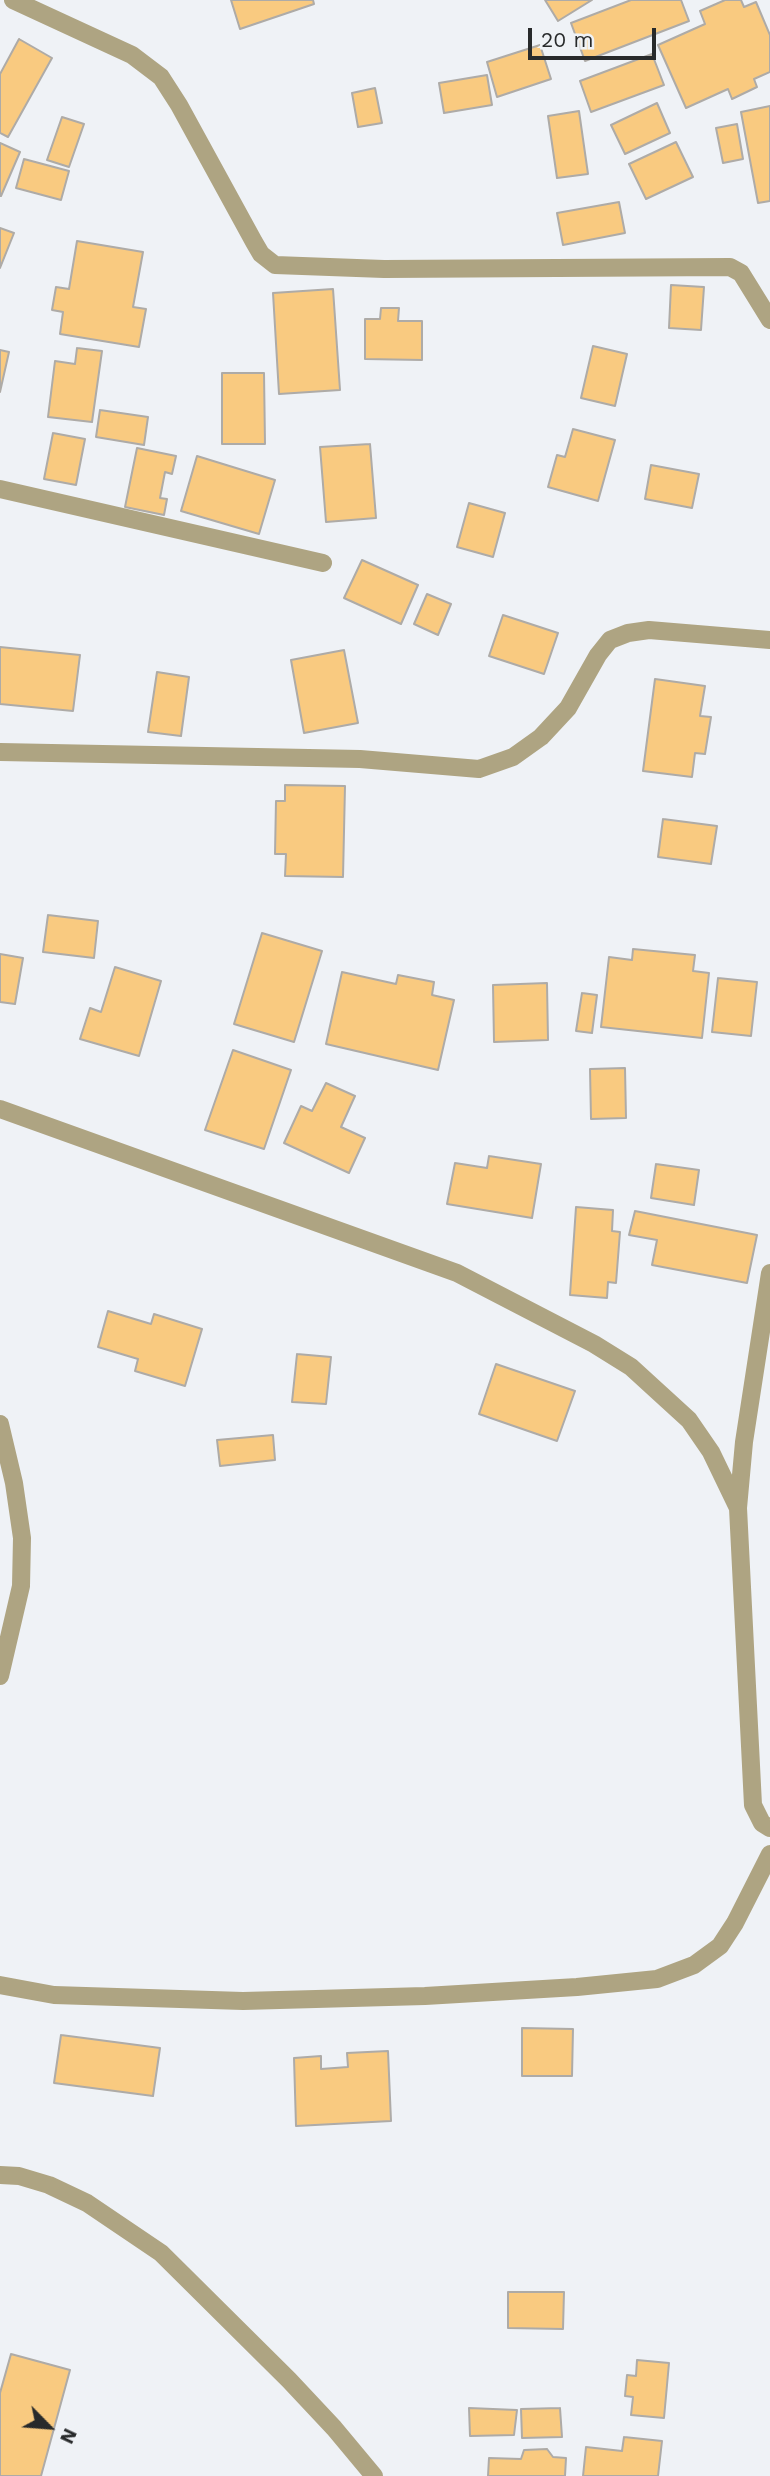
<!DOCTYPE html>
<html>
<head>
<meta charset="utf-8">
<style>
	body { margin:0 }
	#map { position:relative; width:770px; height:2476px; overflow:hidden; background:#eff2f6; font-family:"Work Sans",sans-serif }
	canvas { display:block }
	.north { position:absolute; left:14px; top:2392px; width:70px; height:70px; -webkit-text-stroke:5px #eff2f6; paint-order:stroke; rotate:115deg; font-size:19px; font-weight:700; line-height:28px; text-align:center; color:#282a2b }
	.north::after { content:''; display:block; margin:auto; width:24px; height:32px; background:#282a2b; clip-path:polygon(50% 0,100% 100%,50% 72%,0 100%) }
	.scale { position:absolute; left:528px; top:28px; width:128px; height:32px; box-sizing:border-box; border:4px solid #282a2b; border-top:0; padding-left:9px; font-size:21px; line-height:24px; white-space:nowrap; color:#282a2b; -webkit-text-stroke:5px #eff2f6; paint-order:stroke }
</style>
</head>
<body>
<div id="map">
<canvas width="770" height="2476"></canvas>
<div class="north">N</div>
<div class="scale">20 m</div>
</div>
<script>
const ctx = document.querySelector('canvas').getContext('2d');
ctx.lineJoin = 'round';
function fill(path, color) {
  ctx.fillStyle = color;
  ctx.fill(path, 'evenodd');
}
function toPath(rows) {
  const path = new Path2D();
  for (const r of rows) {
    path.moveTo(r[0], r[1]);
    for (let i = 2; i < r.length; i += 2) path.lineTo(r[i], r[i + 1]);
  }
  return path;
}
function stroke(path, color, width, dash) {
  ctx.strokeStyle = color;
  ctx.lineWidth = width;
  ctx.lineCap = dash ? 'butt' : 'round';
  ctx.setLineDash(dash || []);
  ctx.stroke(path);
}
const building = toPath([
	[231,0,313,0,314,4,240,29,231,0],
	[545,0,592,0,558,21,545,0],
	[631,0,681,0,689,21,585,61,571,23,631,0],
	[725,0,741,0,744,7,756,2,770,35,770,72,754,79,757,87,732,99,728,89,686,108,658,45,705,24,700,11,725,0],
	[19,39,52,58,8,137,0,133,0,74,19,39],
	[540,45,551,79,497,97,487,62,540,45],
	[652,54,664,85,591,112,580,81,652,54],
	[487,75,492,105,444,113,439,83,487,75],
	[375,88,382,123,358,127,352,93,375,88],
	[657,103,670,133,625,154,611,125,657,103],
	[770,106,770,201,758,203,741,112,770,106],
	[579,111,588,174,557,178,548,116,579,111],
	[62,117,84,124,69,167,47,160,62,117],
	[737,124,743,159,723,163,716,128,737,124],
	[676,142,693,177,646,199,629,164,676,142],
	[0,143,20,152,1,196,0,196,0,143],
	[24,159,69,171,61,200,16,188,24,159],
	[619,202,625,233,563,245,557,213,619,202],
	[0,228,14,233,0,268,0,228],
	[77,241,143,252,133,307,146,309,139,347,60,334,63,312,52,310,56,287,69,289,77,241],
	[671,285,704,287,701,330,669,328,671,285],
	[333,289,340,390,279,394,273,293,333,289],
	[381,308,399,308,398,321,422,321,422,360,365,359,365,319,380,319,381,308],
	[593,346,627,354,615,406,581,398,593,346],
	[77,348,102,351,92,422,48,417,55,361,75,364,77,348],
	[0,350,9,352,0,392,0,350],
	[222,373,264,373,265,444,222,444,222,373],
	[100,410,148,417,144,445,96,437,100,410],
	[573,429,615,440,598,501,548,487,557,455,565,457,573,429],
	[53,433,85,439,76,485,44,479,53,433],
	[370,444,376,518,326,522,320,447,370,444],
	[137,448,176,456,172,474,165,472,160,498,167,499,164,515,125,507,137,448],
	[197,456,275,480,259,534,181,511,197,456],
	[651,465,699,474,692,508,645,499,651,465],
	[469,503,505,513,493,557,457,547,469,503],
	[362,560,418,585,401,624,344,598,362,560],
	[427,594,451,604,438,635,414,624,427,594],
	[503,615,558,633,544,674,489,656,503,615],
	[0,647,80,655,73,711,0,704,0,647],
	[344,650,358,723,304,733,291,660,344,650],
	[157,672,189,677,181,736,148,732,157,672],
	[655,679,705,686,700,716,711,717,705,754,695,753,692,777,643,771,655,679],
	[285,785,345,786,343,877,285,876,286,854,275,854,276,801,285,801,285,785],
	[663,819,717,826,711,864,658,857,663,819],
	[48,915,98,921,94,958,43,952,48,915],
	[262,933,322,951,294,1042,234,1024,262,933],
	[633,949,695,955,693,971,709,973,702,1038,601,1027,609,957,632,960,633,949],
	[0,954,23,958,15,1004,0,1002,0,954],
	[115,967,161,981,139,1056,80,1039,90,1008,101,1012,115,967],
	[342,972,396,984,398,975,434,982,432,995,454,1000,438,1070,326,1044,342,972],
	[718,978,757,982,751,1036,712,1032,718,978],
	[547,983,548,1040,494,1042,493,985,547,983],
	[582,993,597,995,592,1033,576,1031,582,993],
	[233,1050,291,1070,264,1149,205,1130,233,1050],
	[625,1068,626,1118,591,1119,590,1069,625,1068],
	[326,1083,355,1096,341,1127,365,1138,349,1173,284,1143,301,1106,312,1111,326,1083],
	[489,1156,541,1164,532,1218,447,1204,455,1163,487,1168,489,1156],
	[656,1164,699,1170,694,1205,651,1198,656,1164],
	[576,1207,613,1210,612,1231,620,1232,616,1283,608,1282,607,1298,570,1295,576,1207],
	[635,1211,757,1235,747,1283,652,1265,657,1240,629,1235,635,1211],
	[108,1311,151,1324,154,1314,202,1329,185,1386,135,1371,138,1359,98,1347,108,1311],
	[297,1354,331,1357,326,1404,292,1402,297,1354],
	[496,1364,575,1391,557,1441,479,1414,496,1364],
	[273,1435,275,1460,220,1466,217,1440,273,1435],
	[522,2028,573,2029,572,2076,522,2076,522,2028],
	[61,2035,160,2048,153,2096,54,2083,61,2035],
	[388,2051,391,2121,296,2126,294,2058,321,2056,321,2069,348,2067,347,2053,388,2051],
	[508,2292,564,2292,563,2329,508,2328,508,2292],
	[11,2354,70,2370,41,2476,0,2476,0,2393,11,2354],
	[637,2360,669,2363,664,2418,631,2415,633,2397,625,2396,627,2375,636,2376,637,2360],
	[469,2408,517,2410,514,2435,470,2436,469,2408],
	[560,2408,562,2437,522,2438,521,2409,560,2408],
	[624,2437,662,2441,658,2476,583,2476,586,2447,622,2451,624,2437],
	[547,2449,553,2457,566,2458,565,2476,488,2476,489,2458,521,2459,524,2450,547,2449]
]);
const street = toPath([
	[13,0,132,55,161,77,179,105,254,242,261,254,275,265,384,269,730,267,741,273,770,320],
	[0,489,323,563],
	[0,752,360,759,479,769,513,757,541,737,568,708,598,655,610,640,628,633,649,630,770,640],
	[0,1109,457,1273,594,1344,631,1367,689,1420,711,1452,738,1508],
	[770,1273,744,1442,738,1508,753,1805,762,1823,770,1828],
	[0,1424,14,1483,22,1538,21,1586,0,1676],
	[0,1985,54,1995,243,2001,425,1996,577,1987,657,1979,694,1965,720,1946,735,1923,770,1854],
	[0,2175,19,2176,49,2185,87,2203,161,2253,289,2380,334,2428,374,2476]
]);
fill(building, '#f9ca80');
stroke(building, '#aeaba7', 2);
stroke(street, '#aea482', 18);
</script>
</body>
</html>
